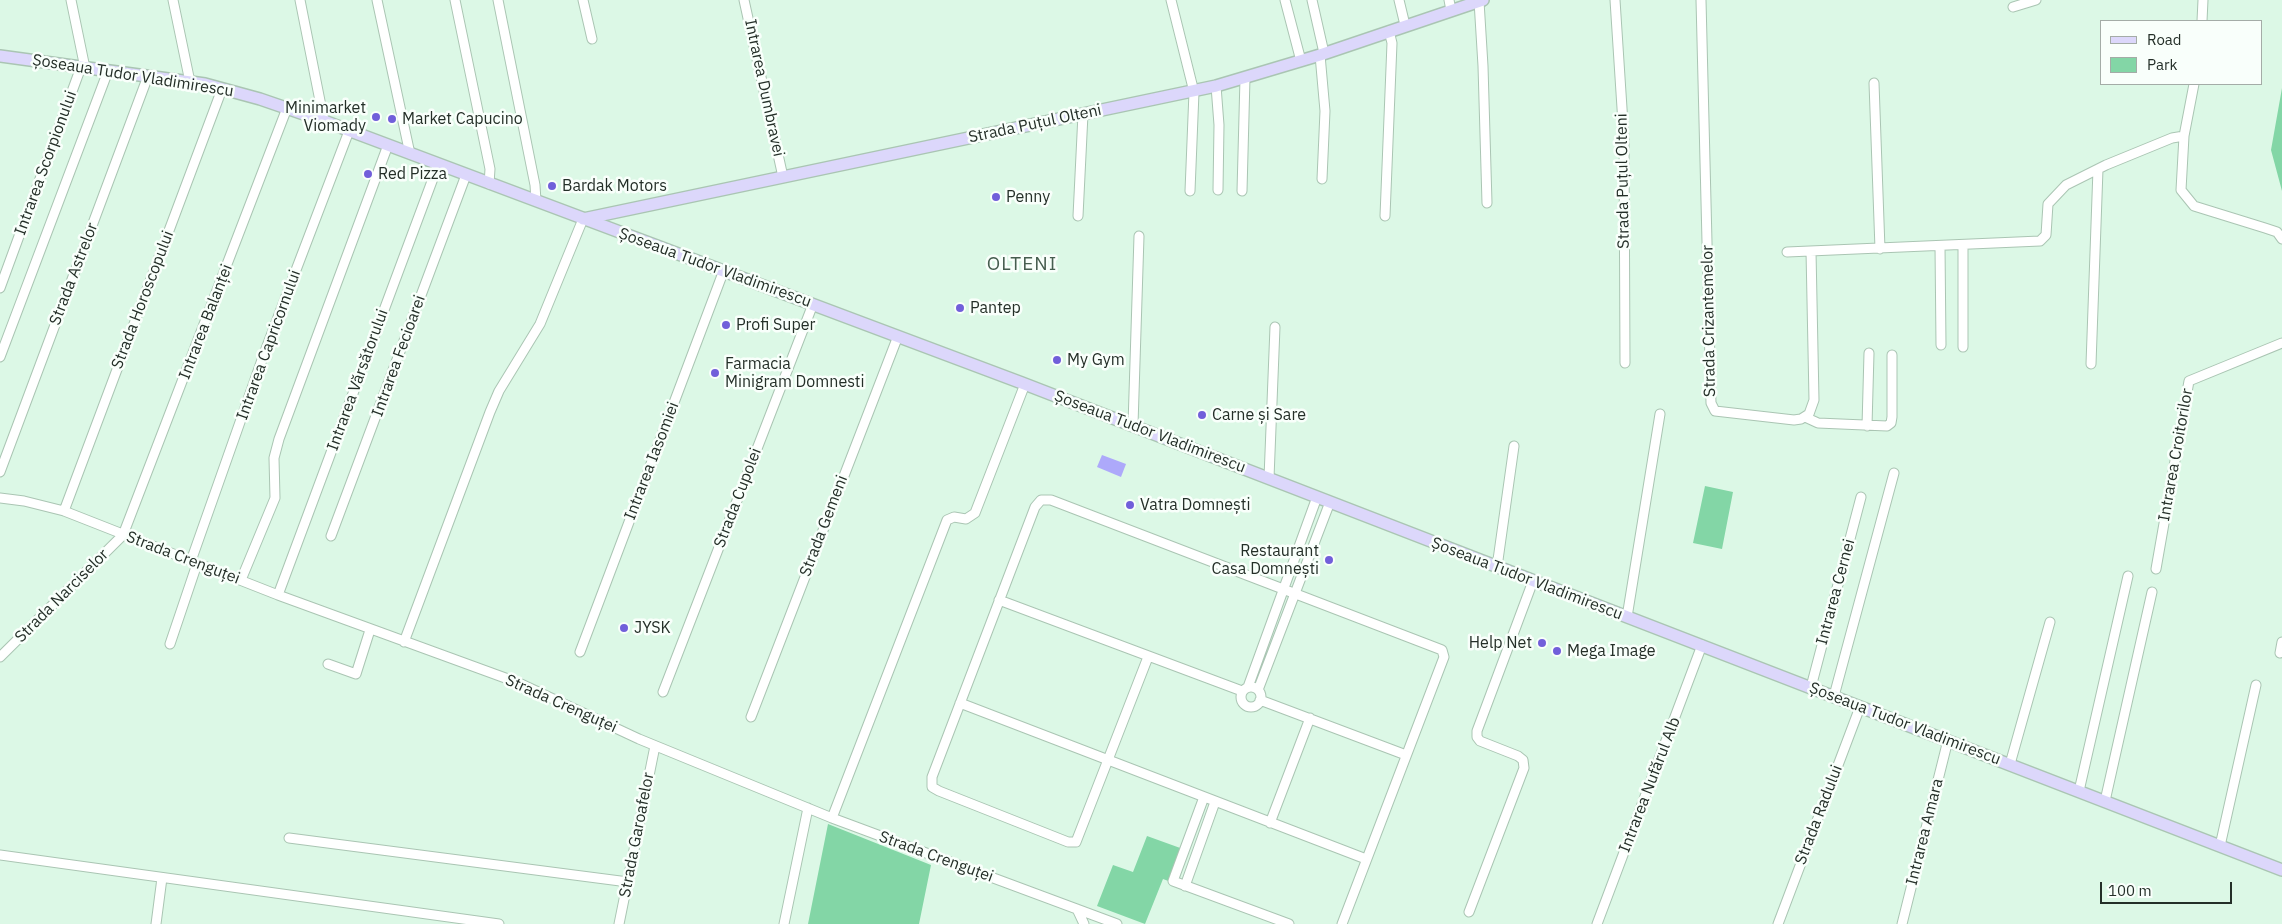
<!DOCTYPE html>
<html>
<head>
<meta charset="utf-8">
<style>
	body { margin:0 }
	#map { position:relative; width:2282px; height:924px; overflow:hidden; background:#dcf8e6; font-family:"IBM Plex Sans",sans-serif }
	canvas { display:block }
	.legend { position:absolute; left:2100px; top:20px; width:162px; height:65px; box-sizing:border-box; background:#f9fffb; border:1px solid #a4aca7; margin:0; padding:6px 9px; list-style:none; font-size:15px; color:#242f28 }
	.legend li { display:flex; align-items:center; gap:10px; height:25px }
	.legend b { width:25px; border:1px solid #a4aca7 }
	.scale { position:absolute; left:2100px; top:882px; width:132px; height:22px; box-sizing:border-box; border:2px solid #242f28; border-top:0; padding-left:6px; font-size:15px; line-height:18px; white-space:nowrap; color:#242f28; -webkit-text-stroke:4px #f9fffb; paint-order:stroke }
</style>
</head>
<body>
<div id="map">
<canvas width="2282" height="924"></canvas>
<ul class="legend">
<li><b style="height:6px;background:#dcd7fb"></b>Road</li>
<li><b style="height:14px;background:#83d6a6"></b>Park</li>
</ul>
<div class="scale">100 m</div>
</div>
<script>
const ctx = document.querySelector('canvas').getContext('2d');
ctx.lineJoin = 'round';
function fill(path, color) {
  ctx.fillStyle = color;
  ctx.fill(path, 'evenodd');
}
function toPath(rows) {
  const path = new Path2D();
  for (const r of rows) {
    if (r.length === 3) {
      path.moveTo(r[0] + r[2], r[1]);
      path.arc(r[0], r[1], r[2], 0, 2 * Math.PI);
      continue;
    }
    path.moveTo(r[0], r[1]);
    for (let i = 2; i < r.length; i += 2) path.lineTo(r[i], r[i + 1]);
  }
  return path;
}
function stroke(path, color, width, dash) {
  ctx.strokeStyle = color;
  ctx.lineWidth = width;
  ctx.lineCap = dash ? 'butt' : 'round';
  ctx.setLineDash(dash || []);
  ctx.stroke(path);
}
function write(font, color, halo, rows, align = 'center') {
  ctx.font = font + ' "IBM Plex Sans",sans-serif';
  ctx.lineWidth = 5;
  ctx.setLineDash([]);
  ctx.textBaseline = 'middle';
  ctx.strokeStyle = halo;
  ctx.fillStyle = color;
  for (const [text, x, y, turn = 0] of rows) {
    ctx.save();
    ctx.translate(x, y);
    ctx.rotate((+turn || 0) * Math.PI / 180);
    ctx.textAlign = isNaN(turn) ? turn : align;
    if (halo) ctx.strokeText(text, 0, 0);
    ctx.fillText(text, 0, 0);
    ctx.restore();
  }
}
const green = toPath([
	[2282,88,2282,191,2271,150],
	[1705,486,1733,492,1722,549,1693,543],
	[828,824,931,865,919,924,808,924],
	[1147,836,1183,849,1171,882,1163,879,1145,924,1097,906,1113,865,1133,872]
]);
const water = toPath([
	[1102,455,1126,464,1121,477,1097,467]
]);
const street = toPath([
	[71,0,85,68],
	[173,0,190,82],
	[300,0,324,121],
	[377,0,410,154],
	[455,0,490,169,489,184],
	[498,0,535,185,536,201],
	[583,0,592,39],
	[744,0,783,177],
	[1171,0,1194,92,1190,191],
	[1285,0,1301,61],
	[1312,0,1324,53],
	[1399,0,1405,25],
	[1449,0,1451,10],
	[1615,0,1624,139,1625,363],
	[1701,0,1711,403,1715,411,1794,420,1801,419,1809,414,1814,400,1811,251],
	[1479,1,1483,66,1487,203],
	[2013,7,2036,0],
	[2202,21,2203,0],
	[1320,55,1325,111,1322,179],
	[1874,83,1880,249],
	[2194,84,2184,136,2181,190,2194,206,2265,228,2277,232,2282,239],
	[1216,86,1219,125,1218,190],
	[1242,191,1245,78],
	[1078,216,1083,114],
	[1385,216,1392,43,1389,31],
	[1940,246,1941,345],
	[1787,252,2040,241,2046,235,2048,204,2066,185,2106,165,2172,138,2184,136],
	[0,288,81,67],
	[1963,347,1963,245],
	[0,357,108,71],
	[2091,364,2098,169],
	[1805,417,1818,423,1887,426,1891,423,1892,417,1892,355],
	[1133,425,1139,236],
	[1867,426,1869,353],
	[0,472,148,76],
	[1269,478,1275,327],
	[0,498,24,501,64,511,278,595,519,683,639,739,832,818,1117,924],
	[64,511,222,89],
	[331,536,466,175],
	[191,561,264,354,349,131],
	[1497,567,1514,446],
	[2156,569,2189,381,2282,343],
	[241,580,275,498,274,458,279,439,388,145],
	[278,595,438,165],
	[999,600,1242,691],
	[1627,617,1660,414],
	[404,642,490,412,499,391,540,324,583,219],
	[170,644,197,564],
	[580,652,724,270],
	[2280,653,2282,642],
	[0,657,123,535,287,108],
	[1148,657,1076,842,1068,842,939,791,932,787,932,777,1035,507,1041,500,1051,500,1442,650,1444,657,1342,924],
	[328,664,356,674,370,630],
	[1251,697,10],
	[1248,687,1317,497],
	[1811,687,1861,497],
	[1258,690,1330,502],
	[663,692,813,304],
	[1834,696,1894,473],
	[1260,700,1406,755],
	[960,703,1366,859],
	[751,717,898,336],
	[2010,764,2050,622],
	[2079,791,2128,576],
	[1204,797,1173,881,1289,924],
	[2105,801,2152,592],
	[832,818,947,520,954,517,966,519,975,513,1025,384],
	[1270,823,1310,718],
	[289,838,628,882],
	[2220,846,2256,685],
	[0,855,499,924],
	[1185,886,1215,802],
	[1077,909,1084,924],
	[1469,912,1524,768,1523,760,1518,756,1480,741,1477,737,1477,731,1533,581],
	[156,924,162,878],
	[619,924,655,746],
	[784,924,808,808],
	[1597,924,1702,645],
	[1778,924,1860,707],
	[1902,924,1948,740]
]);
const secondary = toPath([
	[0,56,205,84,260,99,324,121,1022,383,2282,870],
	[583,219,1216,86,1320,55,1483,0]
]);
const markers = [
	[376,117,5,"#715fda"],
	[392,119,5,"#715fda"],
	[368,174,5,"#715fda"],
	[552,186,5,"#715fda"],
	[996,197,5,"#715fda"],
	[960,308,5,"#715fda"],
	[726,325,5,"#715fda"],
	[1057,360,5,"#715fda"],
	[715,373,5,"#715fda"],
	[1202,415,5,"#715fda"],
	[1130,505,5,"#715fda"],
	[1329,560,5,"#715fda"],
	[624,628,5,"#715fda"],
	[1542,643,5,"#715fda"],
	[1557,651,5,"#715fda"]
];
const streetNames = [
	["Șoseaua Tudor Vladimirescu",133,76,9],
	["Intrarea Dumbravei",764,88,78],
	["Strada Puțul Olteni",1035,124,-12],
	["Intrarea Scorpionului",46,163,-70],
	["Strada Puțul Olteni",1623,181,-91],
	["Șoseaua Tudor Vladimirescu",715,268,20],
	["Strada Astrelor",74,274,-69],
	["Strada Horoscopului",143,300,-69],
	["Strada Crizantemelor",1709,321,-91],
	["Intrarea Balanței",206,322,-69],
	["Intrarea Capricornului",269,345,-70],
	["Intrarea Fecioarei",399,356,-70],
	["Intrarea Vărsătorului",358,380,-70],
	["Șoseaua Tudor Vladimirescu",1150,432,21],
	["Intrarea Croitorilor",2176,455,-80],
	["Intrarea Iasomiei",652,461,-69],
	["Strada Cupolei",738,498,-69],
	["Strada Gemeni",824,526,-69],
	["Strada Crenguței",183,558,21],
	["Șoseaua Tudor Vladimirescu",1527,579,21],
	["Intrarea Cernei",1836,592,-75],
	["Strada Narciselor",62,596,-45],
	["Strada Crenguței",561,704,24],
	["Șoseaua Tudor Vladimirescu",1905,724,21],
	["Intrarea Nufărul Alb",1650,785,-69],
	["Strada Radului",1819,815,-69],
	["Intrarea Amara",1925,832,-76],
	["Strada Garoafelor",637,835,-79],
	["Strada Crenguței",936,857,20]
];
const poiNames = [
	["Minimarket",366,108,"right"],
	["Viomady",366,126,"right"],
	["Market Capucino",402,119],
	["Red Pizza",378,174],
	["Bardak Motors",562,186],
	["Penny",1006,197],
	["Pantep",970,308],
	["Profi Super",736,325],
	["My Gym",1067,360],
	["Farmacia",725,364],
	["Minigram Domnesti",725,382],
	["Carne și Sare",1212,415],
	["Vatra Domnești",1140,505],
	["Restaurant",1319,551,"right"],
	["Casa Domnești",1319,569,"right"],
	["JYSK",634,628],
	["Help Net",1532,643,"right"],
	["Mega Image",1567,651]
];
const quarterNames = [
	["OLTENI",1022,265]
];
fill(green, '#83d6a6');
fill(water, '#ada9fa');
stroke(street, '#aac5b3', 11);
stroke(secondary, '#aac5b3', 14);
stroke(street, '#fff', 9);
stroke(secondary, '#dcd7fb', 11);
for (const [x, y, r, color] of markers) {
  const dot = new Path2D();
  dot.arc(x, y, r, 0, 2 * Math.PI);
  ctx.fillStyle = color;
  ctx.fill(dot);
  stroke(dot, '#f9fffb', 2);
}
write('16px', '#242f28', '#f9fffb', streetNames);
write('16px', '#242f28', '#f9fffb', poiNames, 'left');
ctx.letterSpacing = '1px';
write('19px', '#465e4f', '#f9fffb', quarterNames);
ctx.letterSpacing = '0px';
</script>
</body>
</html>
